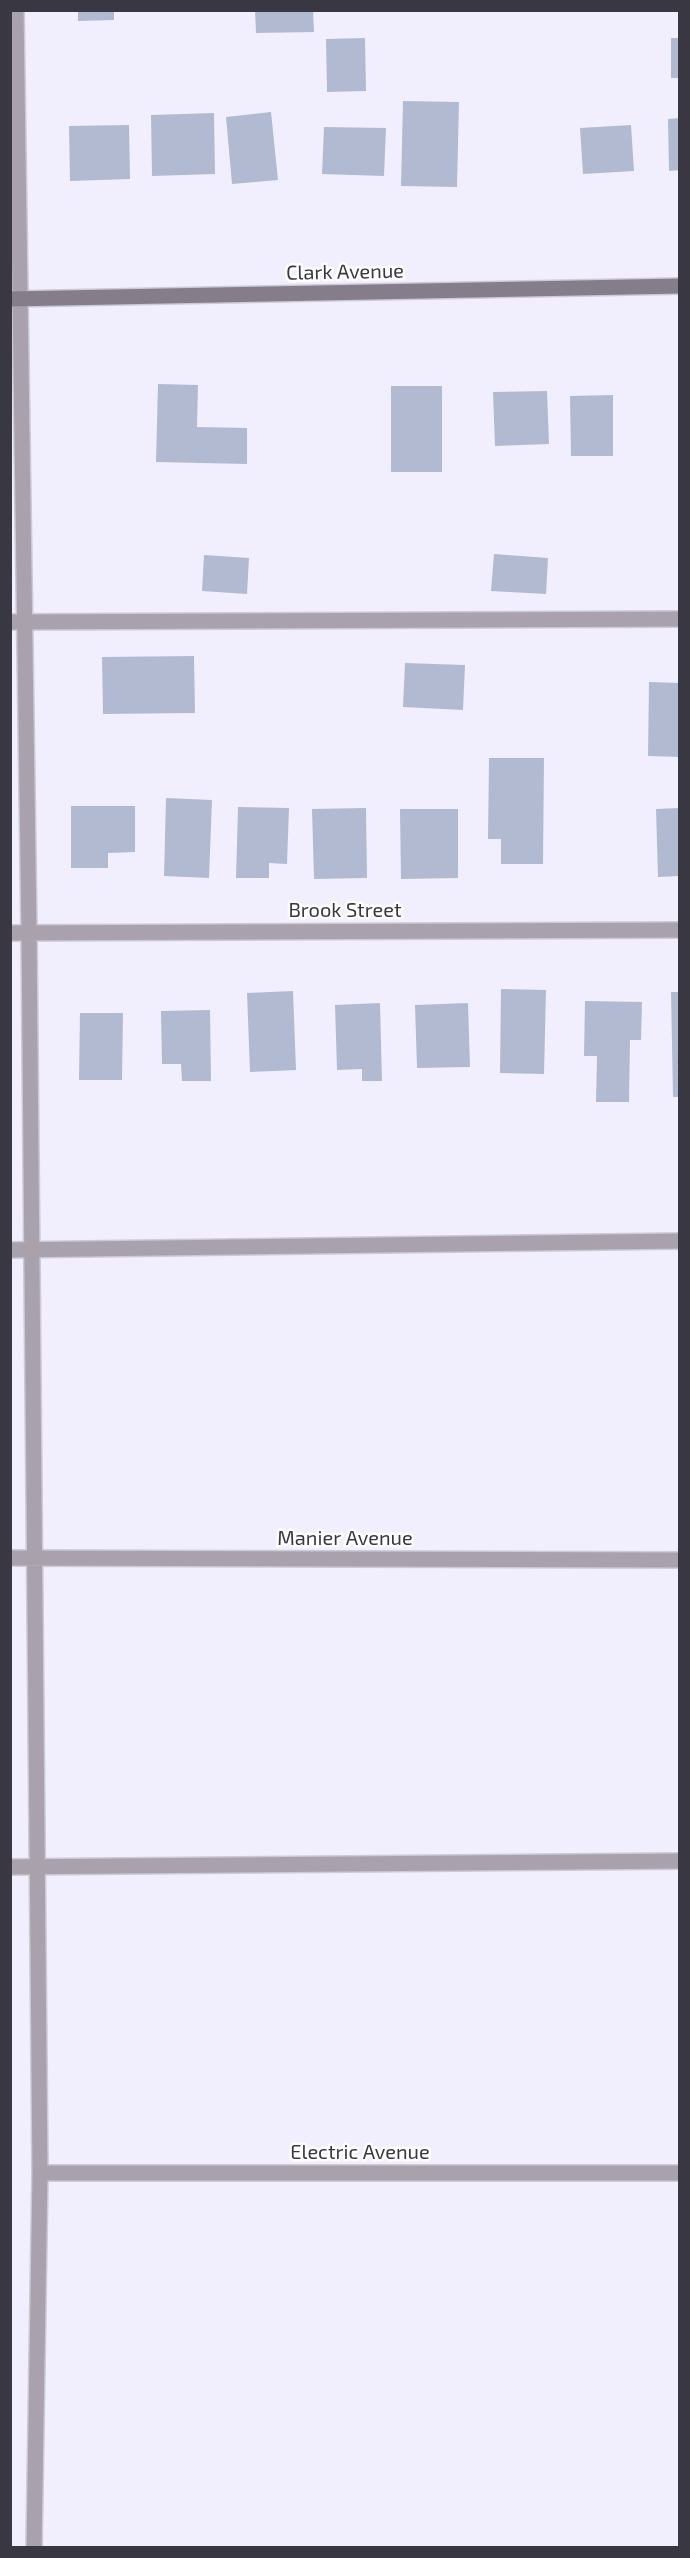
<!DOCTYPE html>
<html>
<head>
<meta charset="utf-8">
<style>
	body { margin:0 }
	#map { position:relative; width:690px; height:2558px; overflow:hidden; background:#f1effd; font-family:"Exo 2",sans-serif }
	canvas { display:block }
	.frame { position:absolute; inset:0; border:12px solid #393741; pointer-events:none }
</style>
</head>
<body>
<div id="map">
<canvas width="690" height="2558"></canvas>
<div class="frame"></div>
</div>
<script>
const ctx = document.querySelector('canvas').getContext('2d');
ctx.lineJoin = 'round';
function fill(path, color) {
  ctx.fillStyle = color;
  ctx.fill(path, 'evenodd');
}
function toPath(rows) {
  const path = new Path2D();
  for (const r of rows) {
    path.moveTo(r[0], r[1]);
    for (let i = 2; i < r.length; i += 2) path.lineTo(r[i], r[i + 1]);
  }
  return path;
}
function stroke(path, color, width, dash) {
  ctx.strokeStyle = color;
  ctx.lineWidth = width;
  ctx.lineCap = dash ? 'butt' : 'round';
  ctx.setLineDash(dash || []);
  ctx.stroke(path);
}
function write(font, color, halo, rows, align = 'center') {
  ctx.font = font + ' "Exo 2",sans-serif';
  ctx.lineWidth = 5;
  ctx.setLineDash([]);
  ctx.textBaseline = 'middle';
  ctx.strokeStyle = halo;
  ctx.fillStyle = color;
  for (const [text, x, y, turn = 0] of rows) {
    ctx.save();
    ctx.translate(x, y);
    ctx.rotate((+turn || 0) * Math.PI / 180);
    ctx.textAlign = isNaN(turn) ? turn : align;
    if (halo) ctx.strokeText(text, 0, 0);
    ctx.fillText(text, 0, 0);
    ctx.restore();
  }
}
const building = toPath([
	[78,10,114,10,114,20,78,21],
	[255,10,313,10,314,32,256,33],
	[365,38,366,91,327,92,326,39],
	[671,38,680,38,680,78,671,78],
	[403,101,459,102,457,187,401,186],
	[271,112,278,180,232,184,226,117],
	[214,113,215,174,152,176,151,115],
	[680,118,680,170,669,171,668,119],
	[129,125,130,179,70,181,69,126],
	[631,125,634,171,583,174,580,128],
	[324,127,386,128,384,176,322,174],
	[158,384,198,385,197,427,247,428,247,464,156,462],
	[391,386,442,386,442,472,391,472],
	[547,391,549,444,495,446,493,392],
	[613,395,613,456,571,456,570,396],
	[494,554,548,558,546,594,491,591],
	[204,555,249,558,247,594,202,591],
	[194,656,195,713,103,714,102,657],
	[405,663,465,665,463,710,403,707],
	[649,682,680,683,680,757,648,756],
	[489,758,544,758,543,864,501,864,501,839,488,839],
	[166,798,212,800,209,878,164,876],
	[71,806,135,806,135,852,108,853,108,868,71,868],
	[238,807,289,808,287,864,269,863,269,878,236,878],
	[366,808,367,878,314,879,312,809],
	[680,808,680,876,658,877,656,809],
	[400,809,458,809,458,878,401,879],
	[501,989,546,990,544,1074,500,1073],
	[293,991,296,1070,250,1072,247,993],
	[671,992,680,992,680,1097,673,1097],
	[585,1001,642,1002,641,1040,630,1040,629,1102,596,1102,597,1056,584,1056],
	[380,1003,382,1081,362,1081,362,1069,337,1070,335,1005],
	[468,1003,470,1067,417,1068,415,1005],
	[210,1010,211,1081,182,1081,181,1064,162,1064,161,1011],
	[80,1013,123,1013,122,1080,79,1080]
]);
const lane = toPath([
	[10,622,680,619],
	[10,1250,680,1241],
	[10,1867,680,1861]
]);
const street = toPath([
	[16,10,29,932,40,2173,34,2548],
	[10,933,680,930],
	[10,1558,680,1560],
	[40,2173,680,2173]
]);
const secondary = toPath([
	[10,299,680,286]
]);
const streetNames = [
	["Clark Avenue",345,272,-1],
	["Brook Street",345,910],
	["Manier Avenue",345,1538],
	["Electric Avenue",360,2152]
];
fill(building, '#b2bad1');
stroke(lane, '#cccad7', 18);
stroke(street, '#cccad7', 18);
stroke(secondary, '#cccad7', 18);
stroke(lane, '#a9a2ac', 15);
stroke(street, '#a9a2ac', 15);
stroke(secondary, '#867d8a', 15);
write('20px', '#393741', '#fefefe', streetNames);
</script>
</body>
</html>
